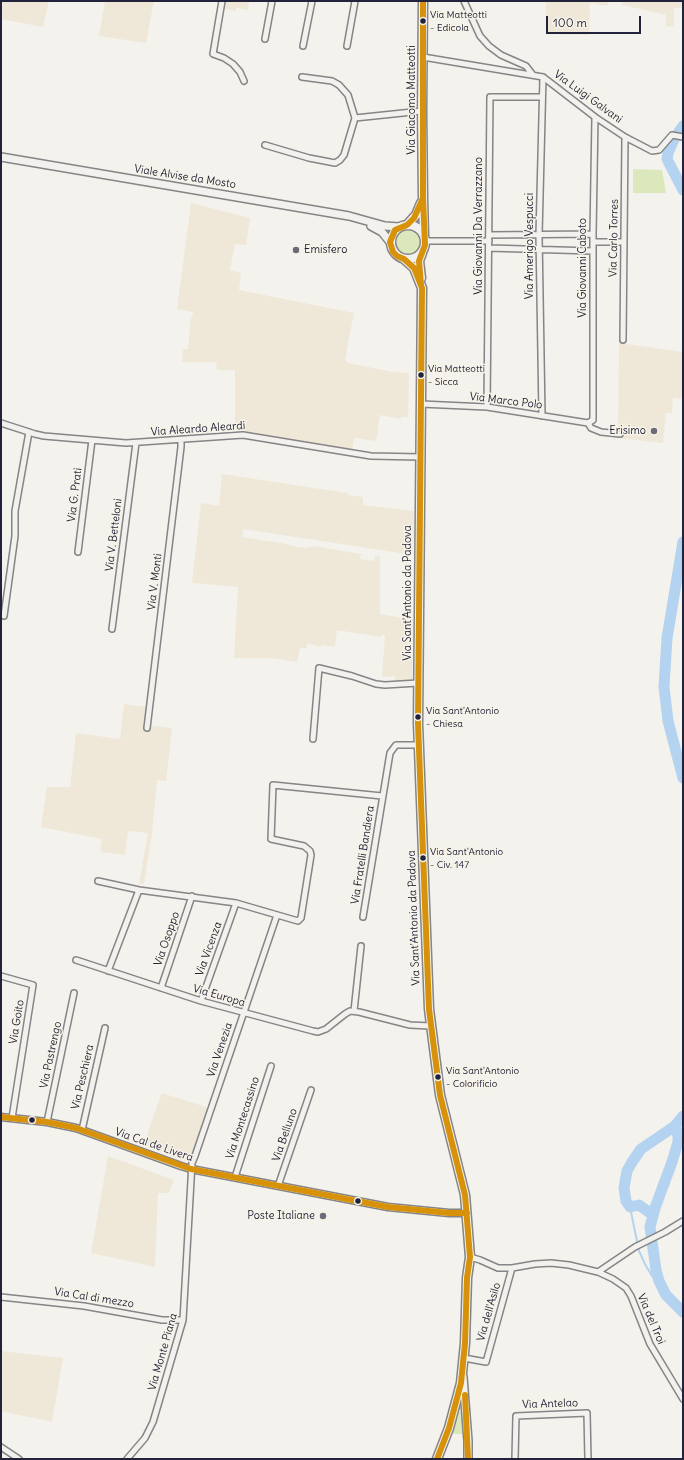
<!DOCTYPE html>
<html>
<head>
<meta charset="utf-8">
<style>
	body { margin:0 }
	#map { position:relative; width:684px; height:1460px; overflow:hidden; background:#f4f2ec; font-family:Delius,sans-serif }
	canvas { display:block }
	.frame { position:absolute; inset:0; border:2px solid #22223b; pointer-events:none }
	.scale { position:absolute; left:546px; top:16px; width:95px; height:18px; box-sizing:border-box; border:2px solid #22223b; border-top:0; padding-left:5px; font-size:12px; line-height:14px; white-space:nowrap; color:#22223b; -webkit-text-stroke:3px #f7f3e8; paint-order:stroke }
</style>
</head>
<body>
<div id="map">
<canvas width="684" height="1460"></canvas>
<div class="frame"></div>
<div class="scale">100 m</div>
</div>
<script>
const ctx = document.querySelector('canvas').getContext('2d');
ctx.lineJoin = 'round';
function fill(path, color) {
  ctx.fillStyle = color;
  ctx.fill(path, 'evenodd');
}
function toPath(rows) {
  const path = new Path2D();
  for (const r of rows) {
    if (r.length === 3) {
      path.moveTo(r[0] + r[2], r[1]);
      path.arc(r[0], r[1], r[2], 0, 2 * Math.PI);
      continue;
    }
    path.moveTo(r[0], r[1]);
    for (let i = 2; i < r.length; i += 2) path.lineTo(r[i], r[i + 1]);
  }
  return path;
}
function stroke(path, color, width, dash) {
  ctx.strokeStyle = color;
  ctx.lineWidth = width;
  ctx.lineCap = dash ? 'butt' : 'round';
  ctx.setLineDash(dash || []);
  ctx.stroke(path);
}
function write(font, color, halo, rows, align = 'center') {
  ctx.font = font + ' Delius,sans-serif';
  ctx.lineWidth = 3;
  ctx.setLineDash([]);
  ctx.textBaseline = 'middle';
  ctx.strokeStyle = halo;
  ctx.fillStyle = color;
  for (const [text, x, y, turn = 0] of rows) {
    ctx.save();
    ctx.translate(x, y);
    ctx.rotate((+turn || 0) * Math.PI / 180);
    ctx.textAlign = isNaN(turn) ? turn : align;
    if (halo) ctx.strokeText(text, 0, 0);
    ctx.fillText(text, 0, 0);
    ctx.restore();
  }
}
const built = toPath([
	[1,1,49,1,43,27,1,19],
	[105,1,154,1,146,43,99,36],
	[224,1,249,1,248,10,236,8,236,11,222,8],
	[546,1,609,1,607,6,590,3,589,34,587,35,546,34],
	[622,1,683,1,683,8,674,8,674,27,666,26,666,15,623,5,622,4],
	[191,203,250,218,246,245,235,244,230,270,241,273,239,290,354,313,345,359,348,363,393,372,409,373,408,417,401,417,401,419,380,415,376,441,354,438,352,451,235,430,235,370,217,370,216,362,182,362,183,349,188,349,191,317,192,317,193,312,177,309],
	[619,343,683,352,683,399,673,398,672,413,666,413,663,443,618,438],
	[222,474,347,493,348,495,363,497,363,505,414,511,413,555,243,529,242,537,287,544,297,547,307,548,314,546,361,554,360,559,374,561,375,556,380,557,380,614,413,620,412,683,395,683,395,676,382,677,385,635,382,635,381,637,337,630,335,647,322,645,321,647,307,643,307,648,300,648,297,662,271,658,234,658,238,587,192,583,201,503,219,506],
	[124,704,148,707,145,725,172,728,166,781,157,780,152,833,144,884,139,884,148,833,128,831,125,855,101,852,101,850,100,850,102,839,41,827,47,787,70,787,76,733,120,739],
	[162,1093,209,1108,193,1155,187,1160,184,1161,143,1145],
	[108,1156,174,1180,169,1193,158,1193,155,1267,91,1253],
	[1,1351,63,1358,52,1422,1,1411]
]);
const green = toPath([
	[633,169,662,170,666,193,633,193],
	[408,242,14],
	[459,1412,463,1412,463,1434,452,1434]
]);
const stream = toPath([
	[630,1207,639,1251,645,1264,652,1276,658,1280]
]);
const river = toPath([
	[683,126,674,139,668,153,667,159,683,190],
	[683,542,667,638,664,687,668,721,683,778],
	[683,1116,675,1126,678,1135,678,1142,672,1162,655,1208,650,1227,656,1270,659,1281,666,1295,683,1312],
	[653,1215,639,1205,630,1207,626,1201,624,1188,627,1171,632,1162,641,1149,675,1126]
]);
const minor = toPath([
	[222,1,213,54,224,58,233,64,240,72,244,81],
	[464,1,480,36,489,46,501,55,526,66,533,75],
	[265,39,272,1],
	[303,46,312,1],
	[347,46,355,1],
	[423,57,543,77,595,117,625,137,652,151,659,150,672,135,683,137],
	[302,77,332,81,339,85,348,95,355,118,422,111],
	[265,145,309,158,335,163,340,160,344,155,355,118],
	[489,235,593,234],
	[425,241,489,241],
	[593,242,624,242],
	[489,248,593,251],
	[623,340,625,137],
	[421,404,487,407,588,423,593,420,593,234,595,117],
	[487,407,490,97,542,97],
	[542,416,539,235,543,77],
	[1,423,35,434,44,436,126,443,243,435,371,456,420,457],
	[588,423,591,428,601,432,620,434],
	[78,552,92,440],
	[4,616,15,536,15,511,29,432],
	[112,629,136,443],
	[147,728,181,447,181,440],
	[313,739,319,668,352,676,376,684,385,685,418,683],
	[98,881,139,890,236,903,298,921,301,918,311,855,310,851,304,846,271,839,273,785,382,796],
	[363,917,390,753,396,745,419,745],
	[76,960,201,1001,313,1031,318,1032,326,1029,345,1014,350,1011,359,1012,410,1025,430,1026],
	[108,971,139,890],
	[1,976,33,985,12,1118],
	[161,988,192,896],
	[201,1001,236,903],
	[354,1011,361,946],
	[47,1122,74,993],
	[82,1130,105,1028],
	[235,1177,271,1066],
	[278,1186,311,1090],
	[470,1257,480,1260,498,1268,512,1268,535,1264,551,1263,569,1265,598,1272,635,1247,665,1232,683,1221],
	[598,1272,613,1279,626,1288,631,1296,650,1344,683,1399],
	[1,1297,84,1306,162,1320,183,1320],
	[464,1358,486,1362,512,1268],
	[1,1447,19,1459],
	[127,1459,145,1438,153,1422,183,1320,192,1163,195,1156,277,915],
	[515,1459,516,1416,587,1413,588,1459]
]);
const tertiary = toPath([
	[1,1117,47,1122,76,1128,181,1166,191,1169,388,1207,449,1213,467,1213]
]);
const secondary = toPath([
	[1,157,349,216,385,226,399,227],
	[371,226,382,232,390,242],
	[463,1377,468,1441,468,1459]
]);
const primary = toPath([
	[423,1,422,111,423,198,424,236],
	[408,242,17],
	[407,225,416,215,421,203],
	[404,259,414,268,422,288,418,723,429,1009,440,1095,465,1195,470,1257,467,1278,465,1343,461,1383,449,1428,437,1459],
	[421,278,419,261,422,253]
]);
const bus1 = toPath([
	[423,198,414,218,407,225,395,230,390,242,393,252,397,256,404,259,414,268,422,288,418,723,429,1009,440,1095,465,1195,470,1257,467,1278,465,1343,461,1383,449,1428,437,1459],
	[421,285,419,261,425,245,423,198,423,1],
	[1,1117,47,1122,76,1128,191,1169,388,1207,449,1213,467,1213],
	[465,1395,468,1459]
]);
const markers = [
	[423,21,3.5,"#22223b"],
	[296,250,4,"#6c6b79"],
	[421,375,3.5,"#22223b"],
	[654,431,4,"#6c6b79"],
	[418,717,3.5,"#22223b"],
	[423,858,3.5,"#22223b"],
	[438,1077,3.5,"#22223b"],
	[32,1120,3.5,"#22223b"],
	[358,1201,3.5,"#22223b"],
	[323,1216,4,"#6c6b79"]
];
const busNames = [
	["Via Matteotti",430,15],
	["- Edicola",430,28],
	["Via Matteotti",428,369],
	["- Sicca",428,382],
	["Via Sant'Antonio",426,711],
	["- Chiesa",426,724],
	["Via Sant'Antonio",430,852],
	["- Civ. 147",430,865],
	["Via Sant'Antonio",446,1071],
	["- Colorificio",446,1084]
];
const streetNames = [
	["Via Luigi Galvani",588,97,36],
	["Via Giacomo Matteotti",412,100,-90],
	["Viale Alvise da Mosto",185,177,9],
	["Via Giovanni Da Verrazzano",479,226,-90],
	["Via Carlo Torres",614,238,-89],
	["Via Amerigo Vespucci",530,246,-90],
	["Via Giovanni Caboto",583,268,-90],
	["Via Marco Polo",506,401,7],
	["Via Aleardo Aleardi",198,429,-4],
	["Via G. Prati",75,495,-83],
	["Via V. Betteloni",114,535,-83],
	["Via V. Monti",155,582,-83],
	["Via Sant'Antonio da Padova",408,593,-90],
	["Via Fratelli Bandiera",363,855,-81],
	["Via Sant'Antonio da Padova",414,918,-92],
	["Via Osoppo",167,939,-71],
	["Via Vicenza",209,949,-70],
	["Via Europa",219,996,16],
	["Via Goito",17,1022,-81],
	["Via Venezia",220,1050,-71],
	["Via Pastrengo",51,1055,-78],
	["Via Peschiera",83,1077,-77],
	["Via Montecassino",243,1118,-72],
	["Via Belluno",285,1135,-71],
	["Via Cal de Livera",154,1145,19],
	["Via Cal di mezzo",94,1298,9],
	["Via dell'Asilo",489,1312,-74],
	["Via del Troi",651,1319,67],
	["Via Monte Piana",163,1352,-74],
	["Via Antelao",550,1404,-2]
];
const poiNames = [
	["Emisfero",304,250,"left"],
	["Erisimo",646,431],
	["Poste Italiane",315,1216]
];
fill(built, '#efe8d9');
fill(green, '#dbe8bc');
stroke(stream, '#b4d3f1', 2);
stroke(river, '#b4d3f1', 11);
stroke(minor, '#858486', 8);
stroke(tertiary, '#858486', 9);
stroke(secondary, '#858486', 10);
stroke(primary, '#858486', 11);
stroke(minor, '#f2f1ed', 5);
stroke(tertiary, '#f2f1ed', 6);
stroke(secondary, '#f2f1ed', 7);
stroke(primary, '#f2f1ed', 8);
stroke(bus1, '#d79209', 6);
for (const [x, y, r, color] of markers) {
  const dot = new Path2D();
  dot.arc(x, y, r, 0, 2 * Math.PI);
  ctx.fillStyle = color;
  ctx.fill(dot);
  stroke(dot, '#f7f3e8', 1.5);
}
write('10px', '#22223b', '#f7f3e8', busNames, 'left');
write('11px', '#22223b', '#f7f3e8', streetNames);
write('11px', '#22223b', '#f7f3e8', poiNames, 'right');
</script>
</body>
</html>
